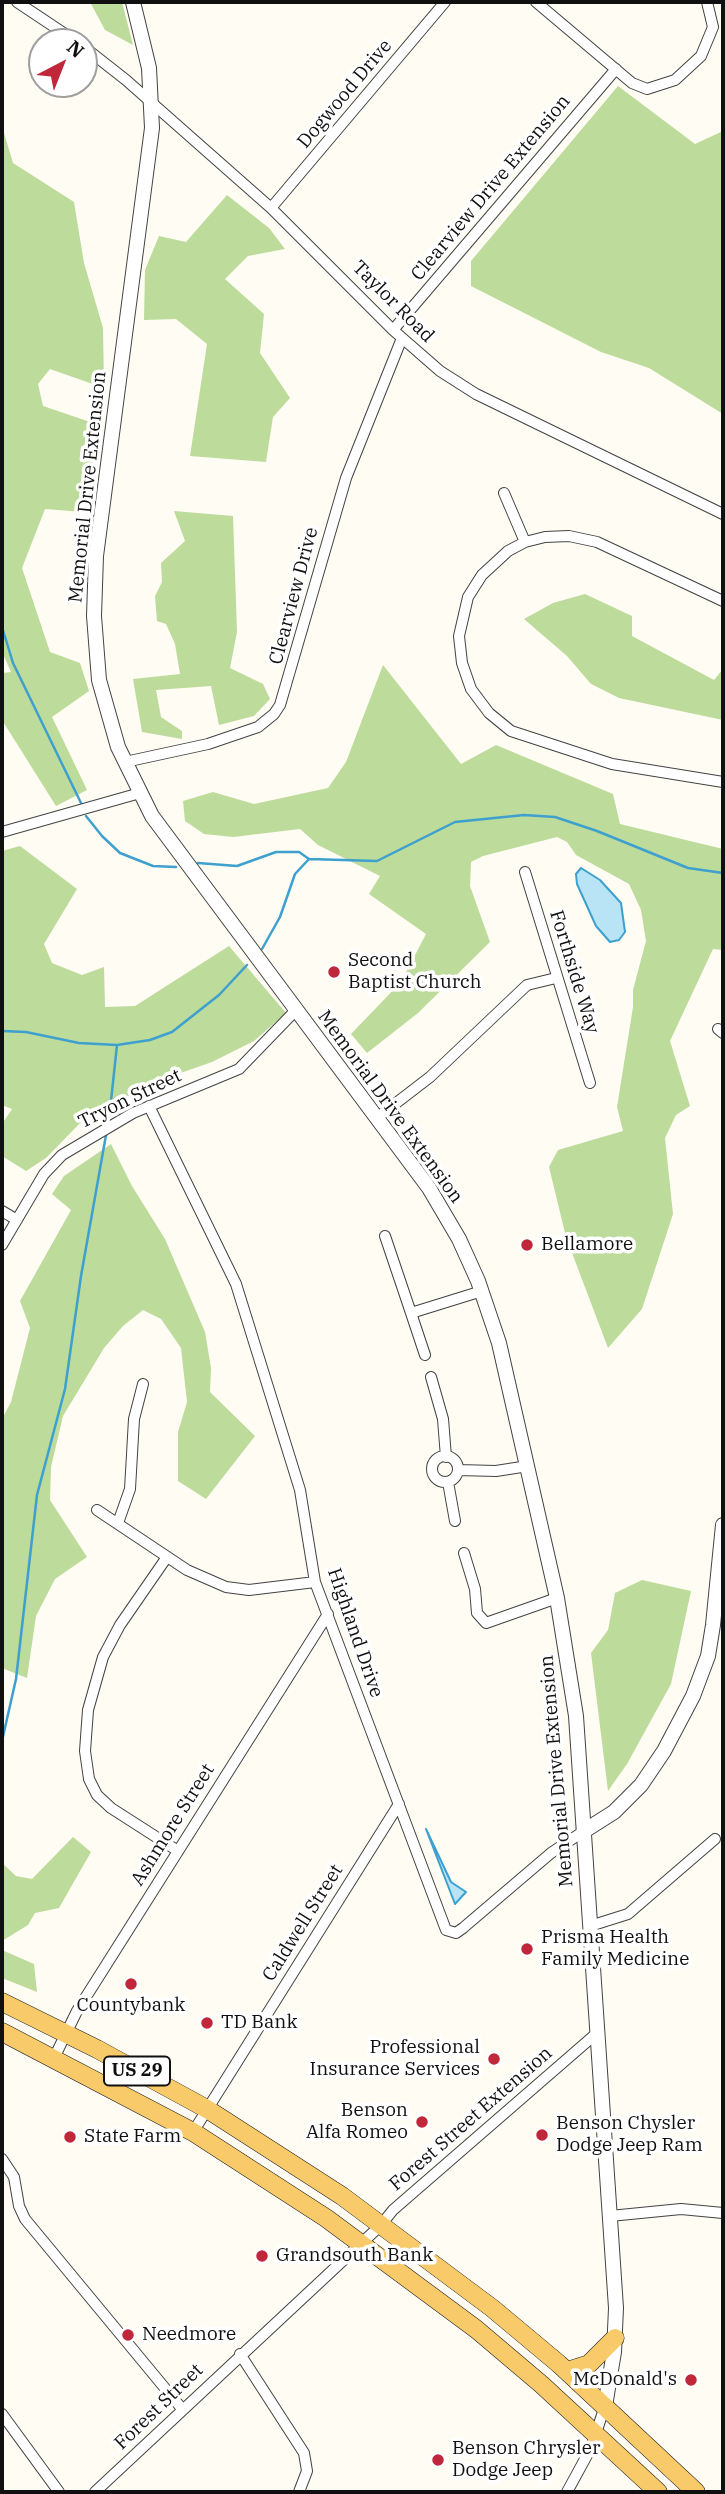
<!DOCTYPE html>
<html>
<head>
<meta charset="utf-8">
<style>
	body { margin:0 }
	#map { position:relative; width:725px; height:2494px; overflow:hidden; background:#fffcf3; font-family:"IBM Plex Serif",serif }
	canvas { display:block }
	.frame { position:absolute; inset:0; border:4px solid #101010; pointer-events:none }
	.north { position:absolute; left:28px; top:28px; width:70px; height:70px; box-sizing:border-box; background:#fff; border:2px solid #9f9f9f; border-radius:50%; rotate:42deg; font-size:19px; font-weight:700; line-height:28px; text-align:center; color:#101010 }
	.north::after { content:''; display:block; margin:auto; width:24px; height:32px; background:#c1273b; clip-path:polygon(50% 0,100% 100%,50% 72%,0 100%) }
</style>
</head>
<body>
<div id="map">
<canvas width="725" height="2494"></canvas>
<div class="frame"></div>
<div class="north">N</div>
</div>
<script>
const ctx = document.querySelector('canvas').getContext('2d');
ctx.lineJoin = 'round';
function fill(path, color) {
  ctx.fillStyle = color;
  ctx.fill(path, 'evenodd');
}
function toPath(rows) {
  const path = new Path2D();
  for (const r of rows) {
    if (r.length === 3) {
      path.moveTo(r[0] + r[2], r[1]);
      path.arc(r[0], r[1], r[2], 0, 2 * Math.PI);
      continue;
    }
    path.moveTo(r[0], r[1]);
    for (let i = 2; i < r.length; i += 2) path.lineTo(r[i], r[i + 1]);
  }
  return path;
}
function stroke(path, color, width, dash) {
  ctx.strokeStyle = color;
  ctx.lineWidth = width;
  ctx.lineCap = dash ? 'butt' : 'round';
  ctx.setLineDash(dash || []);
  ctx.stroke(path);
}
function write(font, color, halo, rows, align = 'center') {
  ctx.font = font + ' "IBM Plex Serif",serif';
  ctx.lineWidth = 7;
  ctx.setLineDash([]);
  ctx.textBaseline = 'middle';
  ctx.strokeStyle = halo;
  ctx.fillStyle = color;
  for (const [text, x, y, turn = 0] of rows) {
    ctx.save();
    ctx.translate(x, y);
    ctx.rotate((+turn || 0) * Math.PI / 180);
    ctx.textAlign = isNaN(turn) ? turn : align;
    if (halo) ctx.strokeText(text, 0, 0);
    ctx.fillText(text, 0, 0);
    ctx.restore();
  }
}
const forest = toPath([
	[90,2,122,2,133,45,105,30],
	[618,86,695,144,723,131,723,414,649,368,601,352,471,286,471,261],
	[2,126,13,163,74,202,84,263,103,328,104,388,50,369,38,384,43,406,102,426,83,512,45,509,22,568,50,652,80,663,89,691,52,717,87,790,56,806,2,720,2,673,11,672,2,652],
	[227,195,269,228,285,249,248,256,225,279,264,314,260,353,290,398,273,417,266,462,190,456,207,344,176,319,144,320,145,270,159,236,186,242],
	[174,511,233,516,237,632,230,668,263,684,270,699,254,716,219,725,211,686,156,690,161,717,182,731,182,739,142,732,133,679,180,674,175,644,166,624,157,621,155,596,162,582,161,563,185,541],
	[585,594,632,616,632,636,714,680,723,669,723,720,619,698,591,684,567,656,524,619,553,603],
	[383,665,461,764,496,745,613,794,620,824,723,849,723,950,713,949,670,1041,690,1106,676,1115,665,1138,673,1214,642,1309,608,1348,566,1237,549,1167,558,1150,623,1131,617,1107,633,1007,633,990,646,941,641,910,629,884,576,855,567,842,557,837,483,856,471,862,470,886,490,942,418,1013,367,1053,351,1034,401,982,426,934,369,894,380,876,318,845,300,829,233,837,204,834,185,821,183,801,213,792,254,804,328,788,346,762],
	[20,846,77,889,44,944,52,963,82,975,104,967,105,1007,135,1006,229,946,286,1013,254,1041,212,1062,155,1082,83,1120,46,1158,26,1171,2,1156,2,1124,12,1109,2,1105,2,851],
	[111,1144,132,1186,165,1239,205,1332,211,1368,210,1392,255,1436,206,1499,178,1481,178,1432,187,1402,181,1348,161,1319,143,1310,123,1326,104,1348,63,1416,51,1467,50,1500,87,1557,55,1579,36,1616,27,1678,2,1668,2,1419,11,1402,30,1328,20,1301,71,1210,52,1194,64,1176],
	[642,1580,691,1591,671,1684,627,1764,608,1791,591,1653,608,1630,615,1593],
	[73,1837,91,1852,59,1908,35,1913,28,1925,2,1941,2,1863,16,1876,32,1879],
	[2,1950,34,1964,37,1992,2,1978]
]);
const water = toPath([
	[581,868,600,880,621,903,625,932,619,940,610,942,596,926,577,884,576,874,581,868],
	[426,1829,451,1882,466,1892,455,1904,426,1829]
]);
const stream = toPath([
	[2,437,2,468],
	[2,627,13,663,81,803],
	[86,816,102,836,120,853,153,866,176,867],
	[198,863,237,866,276,852,299,852,309,859,377,861,455,822,524,815,555,817,597,831,688,868,723,873],
	[262,949,280,917,295,874,309,859],
	[2,1031,26,1032,79,1043,117,1045,150,1040,172,1032,219,995,247,965],
	[110,1110,117,1045],
	[2,1741,16,1679,37,1495,65,1389,81,1276,106,1135]
]);
const minor = toPath([
	[17,2,77,42],
	[536,2,632,83,647,89,675,80,701,56,713,27,707,2],
	[84,47,126,80,271,208,393,330,440,371,476,394,723,514],
	[271,208,445,2],
	[393,330,616,69],
	[504,493,525,542],
	[723,601,597,542,569,536,545,537,525,542,508,551,482,575,468,597,459,636,462,663,471,689,489,713,511,731,612,764,723,782],
	[125,762,208,744,258,727,274,714,280,705,346,478,402,338],
	[2,832,140,793],
	[525,872,590,1083],
	[718,1029,723,1033],
	[149,1106,236,1284,300,1490,315,1582,446,1930,456,1933,463,1928,551,1853,584,1831],
	[378,1117,430,1077,527,985,556,978],
	[2,1211,17,1220],
	[385,1236,411,1313,482,1291],
	[2,1245,44,1174,62,1155,133,1113,239,1069,297,1009],
	[411,1313,425,1355],
	[431,1377,443,1419,446,1457],
	[445,1469,13],
	[458,1470,496,1471,528,1466],
	[448,1482,455,1521],
	[97,1510,187,1570,226,1587,249,1590,315,1582],
	[118,1523,130,1489,134,1419,143,1384],
	[464,1553,475,1589,477,1613,486,1623,557,1598],
	[167,1557,120,1625,103,1657,88,1710,85,1751,89,1779,97,1795,111,1808,178,1851],
	[590,1926,628,1914,715,1839],
	[54,2058,77,2011,328,1614],
	[193,2132,399,1804],
	[2,2159,14,2177,19,2206,25,2219,183,2410],
	[610,2216,681,2209,723,2213],
	[240,2354,304,2453,307,2471,299,2492],
	[2,2414,59,2492],
	[95,2492,381,2225,393,2210,597,2033],
	[567,2492,591,2448,605,2406]
]);
const tertiary = toPath([
	[133,2,149,68,152,128,96,556,94,616,99,680,118,747,152,816,429,1188,459,1239,478,1281,499,1343,557,1598,576,1716,616,2308,614,2352,605,2406],
	[584,1831,614,1812,641,1785,664,1751,693,1696,708,1656,713,1625,723,1525]
]);
const primary = toPath([
	[2,2002,97,2049,207,2109,342,2196,492,2308,559,2364,696,2492],
	[2,2032,193,2132,326,2218,476,2329,541,2384,658,2492],
	[567,2371,589,2364,615,2338]
]);
const markers = [
	[334,972,7,"#c1273b"],
	[527,1245,7,"#c1273b"],
	[527,1949,7,"#c1273b"],
	[131,1984,7,"#c1273b"],
	[207,2023,7,"#c1273b"],
	[494,2059,7,"#c1273b"],
	[422,2122,7,"#c1273b"],
	[542,2135,7,"#c1273b"],
	[70,2137,7,"#c1273b"],
	[262,2256,7,"#c1273b"],
	[128,2335,7,"#c1273b"],
	[691,2380,7,"#c1273b"],
	[438,2460,7,"#c1273b"]
];
const shields = [
	[137,2071,66]
];
const shieldNames = [
	["US 29",137,2071]
];
const streetNames = [
	["Dogwood Drive",345,94,-50],
	["Clearview Drive Extension",491,188,-50],
	["Taylor Road",393,302,45],
	["Memorial Drive Extension",88,487,-84],
	["Clearview Drive",294,596,-75],
	["Forthside Way",574,972,73],
	["Tryon Street",130,1099,-26],
	["Memorial Drive Extension",390,1107,54],
	["Highland Drive",355,1633,71],
	["Memorial Drive Extension",557,1771,-95],
	["Ashmore Street",173,1825,-58],
	["Caldwell Street",303,1923,-58],
	["Forest Street Extension",471,2119,-41],
	["Forest Street",159,2407,-44]
];
const poiNames = [
	["Second",348,961],
	["Baptist Church",348,983],
	["Bellamore",541,1245],
	["Prisma Health",541,1938],
	["Family Medicine",541,1960],
	["Countybank",131,2006,"center"],
	["TD Bank",221,2023],
	["Professional",480,2048,"right"],
	["Insurance Services",480,2070,"right"],
	["Benson",408,2111,"right"],
	["Alfa Romeo",408,2133,"right"],
	["Benson Chysler",556,2124],
	["Dodge Jeep Ram",556,2146],
	["State Farm",84,2137],
	["Grandsouth Bank",276,2256],
	["Needmore",142,2335],
	["McDonald's",677,2380,"right"],
	["Benson Chrysler",452,2449],
	["Dodge Jeep",452,2471]
];
fill(forest, '#bddb9b');
fill(water, '#b8e4f6');
stroke(water, '#3ea0ce', 2);
stroke(stream, '#3ea0ce', 2.5);
stroke(minor, '#434343', 12);
stroke(tertiary, '#434343', 16);
stroke(primary, '#212121', 19);
stroke(minor, '#fff', 10);
stroke(tertiary, '#fff', 14);
stroke(primary, '#f8ca6a', 18);
for (const [x, y, r, color] of markers) {
  const dot = new Path2D();
  dot.arc(x, y, r, 0, 2 * Math.PI);
  ctx.fillStyle = color;
  ctx.fill(dot);
  stroke(dot, '#fff', 2.5);
}
for (const [x, y, w] of shields) {
  const box = new Path2D();
  box.roundRect(x - w / 2, y - 14.5, w, 29, 5);
  ctx.fillStyle = '#fff';
  ctx.fill(box);
  stroke(box, '#101010', 2);
}
write('bold 18px', '#101010', null, shieldNames);
write('19px', '#101010', '#fff', streetNames);
write('19px', '#101010', '#fff', poiNames, 'left');
</script>
</body>
</html>
